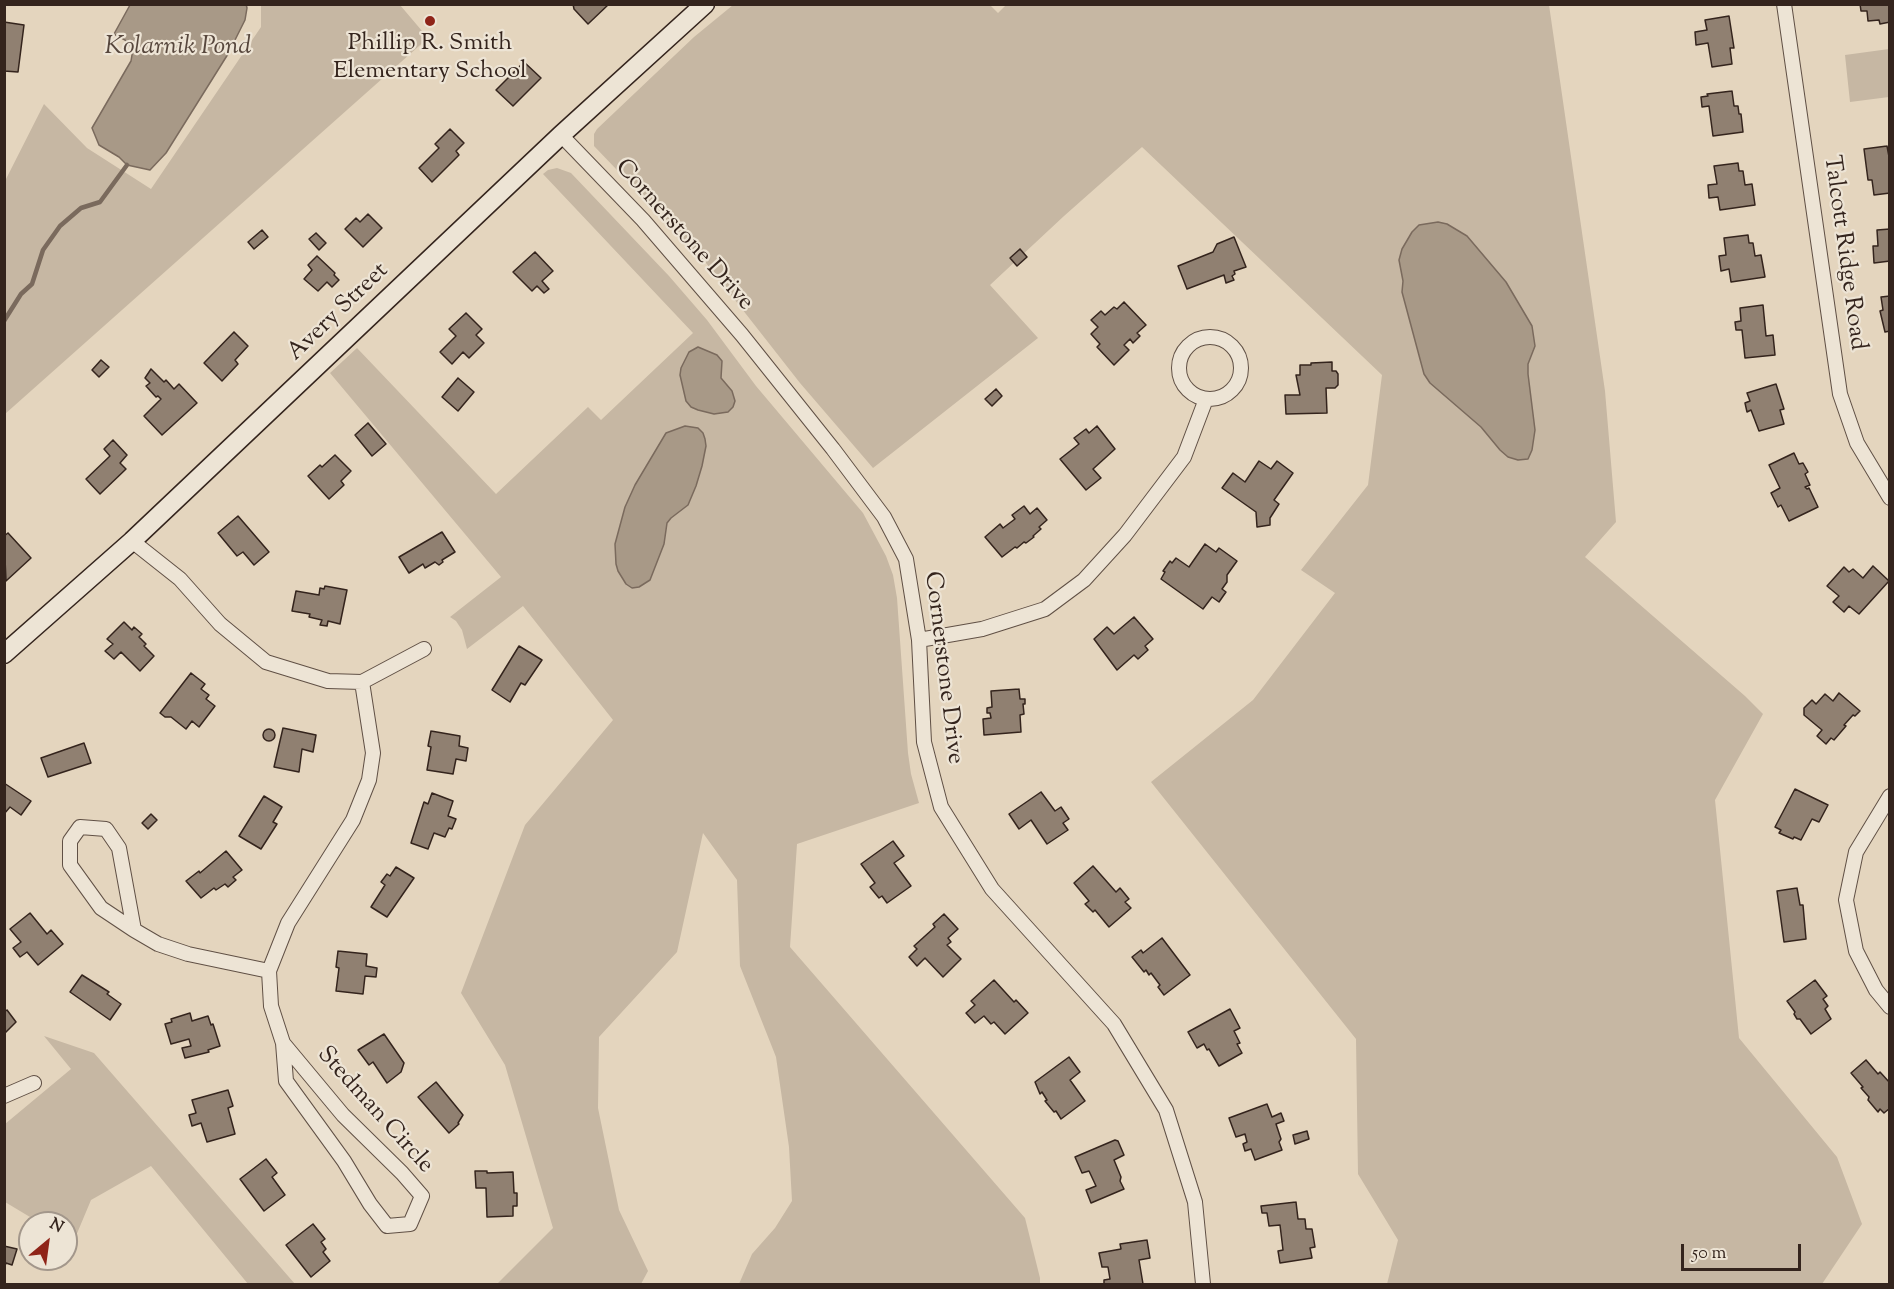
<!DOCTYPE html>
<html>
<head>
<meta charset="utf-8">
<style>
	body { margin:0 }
	#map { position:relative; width:1894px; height:1289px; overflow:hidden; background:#e4d5be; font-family:"Sorts Mill Goudy",serif }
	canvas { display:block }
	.frame { position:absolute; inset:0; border:6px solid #34241d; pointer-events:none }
	.north { position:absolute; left:18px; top:1211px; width:60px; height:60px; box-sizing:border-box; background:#ede4d5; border:2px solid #a3978b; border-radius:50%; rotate:29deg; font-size:16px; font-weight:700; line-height:24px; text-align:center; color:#34241d }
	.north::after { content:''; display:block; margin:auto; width:21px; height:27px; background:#8f2418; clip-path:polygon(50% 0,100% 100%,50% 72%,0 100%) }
	.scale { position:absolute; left:1681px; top:1244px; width:120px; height:27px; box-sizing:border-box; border:3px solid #34241d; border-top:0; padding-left:8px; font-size:18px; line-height:21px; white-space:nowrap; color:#34241d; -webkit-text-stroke:4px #ede4d5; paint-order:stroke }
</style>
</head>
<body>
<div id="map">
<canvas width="1894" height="1289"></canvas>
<div class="frame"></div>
<div class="north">N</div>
<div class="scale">50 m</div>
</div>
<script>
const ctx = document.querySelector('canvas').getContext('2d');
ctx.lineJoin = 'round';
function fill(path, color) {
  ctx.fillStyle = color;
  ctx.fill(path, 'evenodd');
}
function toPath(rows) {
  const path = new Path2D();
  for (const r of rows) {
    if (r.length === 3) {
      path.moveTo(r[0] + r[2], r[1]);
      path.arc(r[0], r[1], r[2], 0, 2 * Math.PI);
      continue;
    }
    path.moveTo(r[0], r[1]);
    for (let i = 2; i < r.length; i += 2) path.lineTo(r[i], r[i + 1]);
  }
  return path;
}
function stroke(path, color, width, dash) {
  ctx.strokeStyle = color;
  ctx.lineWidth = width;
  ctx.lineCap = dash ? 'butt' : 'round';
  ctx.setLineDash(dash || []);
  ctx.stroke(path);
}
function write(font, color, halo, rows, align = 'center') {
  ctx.font = font + ' "Sorts Mill Goudy",serif';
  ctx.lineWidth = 4.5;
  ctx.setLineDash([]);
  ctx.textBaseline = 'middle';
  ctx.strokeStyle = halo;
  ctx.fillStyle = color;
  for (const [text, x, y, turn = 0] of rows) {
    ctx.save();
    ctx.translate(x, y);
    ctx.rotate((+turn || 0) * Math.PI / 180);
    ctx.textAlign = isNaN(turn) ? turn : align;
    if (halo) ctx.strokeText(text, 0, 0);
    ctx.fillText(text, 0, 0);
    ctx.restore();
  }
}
const green = toPath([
	[989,4,998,13,1007,4,1549,5,1605,391,1616,522,1585,557,1745,696,1763,714,1715,800,1739,1038,1837,1157,1862,1224,1822,1284,1387,1284,1398,1240,1358,1174,1356,1039,1151,782,1253,700,1335,593,1301,570,1368,485,1382,375,1142,147,1064,216,990,285,1038,338,873,468,800,383,706,263,594,146,594,134,597,129,694,37,733,5],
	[261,5,400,5,428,38,5,414,5,181,44,104,87,148,151,189,261,27],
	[1889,49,1889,97,1850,102,1845,55],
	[557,168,571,173,669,276,707,320,756,386,863,513,886,556,893,575,897,598,908,753,911,774,919,803,797,844,790,947,1025,1218,1040,1278,1040,1284,739,1284,752,1254,775,1228,792,1201,789,1147,776,1057,740,966,737,880,703,833,677,952,599,1037,598,1108,619,1210,648,1271,641,1284,497,1284,553,1228,505,1065,461,993,525,825,613,720,523,606,467,649,462,630,456,621,450,617,501,577,330,373,357,348,496,494,588,407,601,420,693,333,543,174,548,170],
	[44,1036,94,1053,295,1284,248,1284,151,1166,91,1200,73,1243,66,1239,66,1223,40,1223,5,1202,5,1124,71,1069]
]);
const water = toPath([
	[130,5,246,4,247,8,245,20,228,54,166,153,150,170,127,165,119,157,99,145,92,128,131,61,133,49,125,40,114,34,130,5],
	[1438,222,1447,224,1467,236,1506,282,1532,326,1535,346,1528,364,1528,374,1535,430,1532,450,1528,459,1518,460,1508,457,1500,450,1481,427,1430,383,1424,374,1402,292,1403,281,1399,260,1402,249,1412,232,1419,225,1438,222],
	[698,347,717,355,722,361,721,378,732,391,735,401,733,407,728,412,714,414,698,410,691,407,686,401,680,375,681,368,689,352,698,347],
	[685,426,698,428,703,433,705,439,706,446,702,466,696,486,688,505,671,518,667,523,664,544,650,580,639,587,632,588,626,584,618,571,616,564,615,544,625,507,635,485,666,433,685,426]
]);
const stream = toPath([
	[4,321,21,294,32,284,43,250,60,226,81,208,100,202,127,165]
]);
const building = toPath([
	[573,4,609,4,588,24,574,9,573,4],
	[1860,4,1890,4,1890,22,1880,24,1879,20,1868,21,1867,11,1861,11,1860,4],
	[1729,16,1734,48,1730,48,1732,64,1712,67,1708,43,1696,45,1695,32,1707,30,1705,20,1729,16],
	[4,22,24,25,18,72,4,71,4,22],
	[524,62,541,78,513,106,496,90,524,62],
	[1732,91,1734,106,1738,106,1739,114,1741,114,1743,132,1713,136,1709,106,1702,107,1701,97,1708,96,1707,94,1732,91],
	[450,129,464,143,456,151,459,155,432,182,419,168,439,148,435,144,450,129],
	[1887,146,1890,162,1890,193,1874,195,1872,180,1868,180,1864,149,1887,146],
	[1738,163,1739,171,1743,171,1745,185,1752,184,1755,205,1720,210,1718,197,1709,198,1708,185,1717,184,1714,166,1738,163],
	[368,214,382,228,363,247,345,229,356,218,360,222,368,214],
	[1890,229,1890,261,1874,263,1873,246,1878,246,1877,230,1890,229],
	[262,230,268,237,254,249,248,242,262,230],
	[316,233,326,243,319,250,309,239,316,233],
	[1748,235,1749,243,1753,243,1755,256,1761,255,1765,277,1731,282,1729,269,1721,271,1719,256,1726,255,1724,238,1748,235],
	[1234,237,1246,267,1234,271,1235,274,1232,276,1234,280,1226,283,1224,275,1187,289,1178,266,1213,252,1217,244,1234,237],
	[1020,249,1027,257,1017,266,1010,258,1020,249],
	[535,252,553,271,542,281,549,289,544,293,537,286,532,291,513,272,535,252],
	[317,256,335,273,334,275,339,280,332,287,327,282,318,291,304,279,312,270,308,265,317,256],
	[1890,296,1890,331,1885,332,1880,311,1883,310,1881,297,1890,296],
	[1124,302,1146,325,1137,333,1140,336,1133,343,1130,339,1124,345,1129,350,1114,365,1097,347,1100,344,1091,334,1098,327,1091,320,1101,311,1105,315,1114,307,1117,309,1124,302],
	[1763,305,1766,336,1773,335,1775,355,1745,358,1742,330,1736,330,1735,322,1741,321,1740,308,1763,305],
	[466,313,482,329,476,335,484,343,469,358,463,352,452,364,440,352,456,336,449,329,466,313],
	[234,332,248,346,235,360,238,364,222,381,204,363,234,332],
	[101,360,109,367,99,377,92,370,101,360],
	[1332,362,1332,371,1336,371,1338,374,1338,385,1335,388,1326,388,1327,413,1286,414,1285,395,1300,395,1296,375,1300,375,1300,365,1311,365,1311,363,1332,362],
	[151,369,164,382,166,380,174,389,179,384,197,403,162,435,144,416,161,399,158,396,156,397,146,386,150,383,145,378,151,369],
	[458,378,474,392,458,411,442,397,458,378],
	[1776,384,1784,409,1780,410,1784,424,1759,431,1751,410,1747,412,1745,403,1750,401,1747,393,1776,384],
	[996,389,1002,396,992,406,985,399,996,389],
	[368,423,386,444,372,456,355,435,368,423],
	[1097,426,1115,449,1093,469,1101,478,1086,490,1060,459,1079,444,1074,438,1086,429,1089,433,1097,426],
	[113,440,127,455,120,463,126,469,100,494,86,479,110,456,104,449,113,440],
	[1794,453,1799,464,1803,463,1808,472,1805,474,1810,485,1805,487,1807,489,1809,488,1818,507,1789,521,1781,505,1778,507,1771,493,1780,488,1769,465,1794,453],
	[335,455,351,471,341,481,344,485,329,499,308,476,320,465,322,467,335,455],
	[1259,461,1271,469,1277,461,1293,473,1274,500,1279,504,1270,518,1270,525,1257,527,1256,512,1222,488,1233,473,1245,482,1259,461],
	[1024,506,1030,514,1037,508,1047,520,1039,527,1041,529,1033,536,1034,537,1026,543,1024,542,1017,548,1015,547,1002,557,985,537,1000,524,1003,528,1015,519,1012,515,1024,506],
	[238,516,269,552,254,565,243,552,237,556,218,533,238,516],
	[442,532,455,552,442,560,443,562,439,565,435,562,425,568,423,564,409,573,399,557,442,532],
	[8,533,31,558,6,581,4,536,8,533],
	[1205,544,1216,552,1219,548,1237,561,1227,575,1227,582,1222,589,1226,592,1219,602,1212,597,1203,609,1161,579,1165,572,1163,571,1170,561,1172,563,1176,558,1189,567,1205,544],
	[1873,566,1889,581,1859,614,1849,606,1844,612,1833,602,1839,596,1827,586,1844,567,1849,572,1853,569,1863,578,1873,566],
	[325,586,347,590,340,624,328,621,327,626,320,625,322,620,309,617,310,614,292,611,296,591,319,595,320,588,324,589,325,586],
	[1134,617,1153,639,1145,646,1148,650,1138,659,1134,655,1117,670,1094,639,1107,627,1114,634,1134,617],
	[124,622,132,630,134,627,142,634,139,637,146,644,144,646,154,656,140,671,121,652,114,659,105,651,113,644,107,639,124,622],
	[519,646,542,660,525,685,521,683,510,702,492,690,519,646],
	[191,673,205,684,201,689,209,695,206,699,215,706,199,727,192,721,186,729,171,717,165,717,160,713,191,673],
	[1019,689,1020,699,1025,699,1025,704,1023,704,1024,714,1020,715,1021,732,984,735,983,719,991,718,990,713,987,713,987,708,992,707,991,691,1019,689],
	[1839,693,1860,711,1855,716,1853,715,1844,725,1846,726,1834,740,1831,738,1826,744,1817,736,1822,730,1804,715,1804,708,1812,700,1816,704,1825,694,1833,701,1839,693],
	[283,728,316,735,313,752,302,749,299,772,274,767,283,728],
	[269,735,6],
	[431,731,460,736,459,746,468,748,466,761,456,759,453,774,427,770,431,747,428,746,431,731],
	[84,743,91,763,48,777,41,758,84,743],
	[4,783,31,801,21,815,10,807,4,814,4,783],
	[1795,789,1828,805,1819,822,1812,819,1801,840,1794,837,1793,839,1779,833,1781,830,1775,827,1795,789],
	[1041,792,1055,811,1061,807,1069,819,1063,823,1068,830,1047,844,1031,820,1019,829,1009,814,1041,792],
	[432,793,453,801,448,816,456,819,452,829,449,828,445,837,434,833,428,849,411,843,424,802,428,804,432,793],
	[264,796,282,807,273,822,277,824,261,849,239,836,264,796],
	[151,814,157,820,148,829,142,823,151,814],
	[893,841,904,856,894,863,911,886,887,903,882,896,879,898,870,887,875,883,861,864,893,841],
	[226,851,242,870,233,877,236,880,228,887,225,884,216,890,214,888,201,898,186,881,199,871,200,873,226,851],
	[1093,866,1116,892,1120,888,1129,899,1125,902,1131,908,1109,927,1095,910,1093,912,1085,904,1089,901,1074,883,1093,866],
	[396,867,414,878,387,917,371,907,385,885,381,882,387,874,390,876,396,867],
	[1797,888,1800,905,1803,905,1806,939,1784,942,1777,891,1797,888],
	[30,913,47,934,51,930,63,944,38,965,27,952,20,957,13,948,21,942,10,929,30,913],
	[944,914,958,929,948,938,951,942,947,945,961,959,943,977,925,958,917,966,909,957,917,949,914,946,935,927,933,924,944,914],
	[1162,938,1190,975,1164,995,1158,987,1160,985,1151,973,1149,975,1146,970,1144,972,1132,957,1141,950,1143,953,1162,938],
	[338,951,367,954,366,966,377,968,376,977,365,976,363,994,336,991,339,968,336,967,338,951],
	[82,975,109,992,107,994,121,1004,110,1020,70,992,82,975],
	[994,980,1014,1002,1016,1000,1028,1013,1005,1034,994,1022,991,1024,984,1016,975,1023,966,1013,975,1005,971,1001,994,980],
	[1815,980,1827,996,1823,999,1828,1006,1825,1009,1831,1019,1811,1034,1800,1019,1797,1019,1794,1014,1795,1012,1787,1001,1815,980],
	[1230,1009,1240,1028,1234,1031,1240,1043,1237,1044,1242,1053,1219,1066,1209,1049,1207,1050,1204,1044,1197,1048,1188,1032,1230,1009],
	[7,1010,16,1022,4,1034,4,1012,7,1010],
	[190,1013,192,1021,208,1016,211,1025,213,1024,220,1046,208,1050,209,1052,185,1058,182,1048,191,1046,189,1039,171,1044,165,1024,172,1022,171,1019,190,1013],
	[384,1034,404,1063,401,1072,387,1083,373,1062,369,1065,358,1050,384,1034],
	[1069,1057,1080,1072,1070,1080,1085,1101,1061,1119,1056,1111,1054,1112,1045,1101,1047,1100,1042,1092,1040,1094,1035,1082,1069,1057],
	[1866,1060,1878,1074,1880,1072,1890,1083,1890,1108,1884,1113,1880,1109,1878,1112,1868,1100,1869,1097,1861,1088,1863,1087,1851,1073,1866,1060],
	[436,1082,463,1115,458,1123,459,1124,449,1133,418,1097,436,1082],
	[228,1090,233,1106,228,1108,235,1134,207,1142,201,1123,192,1126,189,1115,196,1113,192,1100,228,1090],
	[1267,1104,1272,1117,1281,1113,1284,1121,1276,1124,1281,1139,1279,1142,1282,1150,1255,1160,1251,1149,1245,1151,1243,1144,1247,1142,1245,1134,1236,1137,1229,1118,1267,1104],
	[1307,1131,1309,1139,1295,1144,1293,1135,1307,1131],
	[1115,1140,1118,1141,1124,1155,1114,1160,1121,1177,1120,1181,1124,1189,1091,1203,1086,1190,1096,1186,1089,1171,1082,1173,1075,1157,1115,1140],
	[266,1159,277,1173,272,1177,285,1195,264,1211,240,1179,266,1159],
	[475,1171,487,1171,487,1173,513,1172,514,1193,517,1193,517,1206,513,1206,513,1216,487,1217,486,1188,476,1188,475,1171],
	[1296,1202,1298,1219,1305,1219,1306,1229,1312,1229,1315,1247,1310,1248,1312,1258,1280,1263,1278,1251,1283,1250,1280,1225,1269,1226,1267,1213,1262,1213,1261,1206,1296,1202],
	[313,1224,325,1239,321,1242,326,1249,323,1252,330,1261,311,1277,286,1245,313,1224],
	[1147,1240,1150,1258,1139,1260,1143,1284,1104,1284,1104,1280,1110,1279,1108,1267,1102,1267,1099,1253,1121,1249,1120,1244,1147,1240],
	[4,1246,17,1249,12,1265,6,1263,4,1269,4,1246]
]);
const street = toPath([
	[1784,4,1840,394,1857,443,1890,498],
	[561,135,643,220,742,335,833,449,884,517,906,559,919,640,924,742,941,807,992,889,1114,1024,1166,1110,1195,1202,1203,1284],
	[1210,368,31],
	[132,541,180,579,220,624,266,662,328,681,362,682,424,649],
	[919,640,982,629,1045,609,1084,580,1125,535,1184,457,1206,399],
	[1890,796,1856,852,1846,900,1856,951,1876,990,1890,1007],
	[134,930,101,908,70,865,70,841,80,827,106,829,119,848,134,930,158,944,188,954,269,971],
	[283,1043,343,1115,402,1173,422,1196,410,1224,387,1226,370,1204,344,1161,286,1081,283,1043,271,1006,269,971,288,923,353,820,369,780,373,753,362,682],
	[4,1096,34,1083]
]);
const secondary = toPath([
	[4,654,132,541,561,135,705,4]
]);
const markers = [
	[430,21,6,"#8f2418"]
];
const poiNames = [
	["Phillip R. Smith",430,45],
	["Elementary School",430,73]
];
const streetNames = [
	["Cornerstone Drive",683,236,48],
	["Talcott Ridge Road",1843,253,82],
	["Avery Street",339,313,-44],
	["Cornerstone Drive",942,668,83],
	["Stedman Circle",374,1111,48]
];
const waterNames = [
	["Kolarnik Pond",178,49]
];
fill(green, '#c6b7a3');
fill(water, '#a89987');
stroke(water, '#7a6a5d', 1.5);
stroke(stream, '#7a6a5d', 4.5);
fill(building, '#908071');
stroke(building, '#34241d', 1.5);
stroke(street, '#605045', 16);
stroke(secondary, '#34241d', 21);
stroke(street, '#ede4d5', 14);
stroke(secondary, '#ede4d5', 18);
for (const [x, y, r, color] of markers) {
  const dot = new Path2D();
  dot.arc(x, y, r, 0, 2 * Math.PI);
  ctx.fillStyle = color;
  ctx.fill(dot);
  stroke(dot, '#ede4d5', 2);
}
write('24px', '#34241d', '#ede4d5', poiNames);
write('24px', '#34241d', '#ede4d5', streetNames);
write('italic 26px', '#57473d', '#ede4d5', waterNames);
</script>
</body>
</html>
